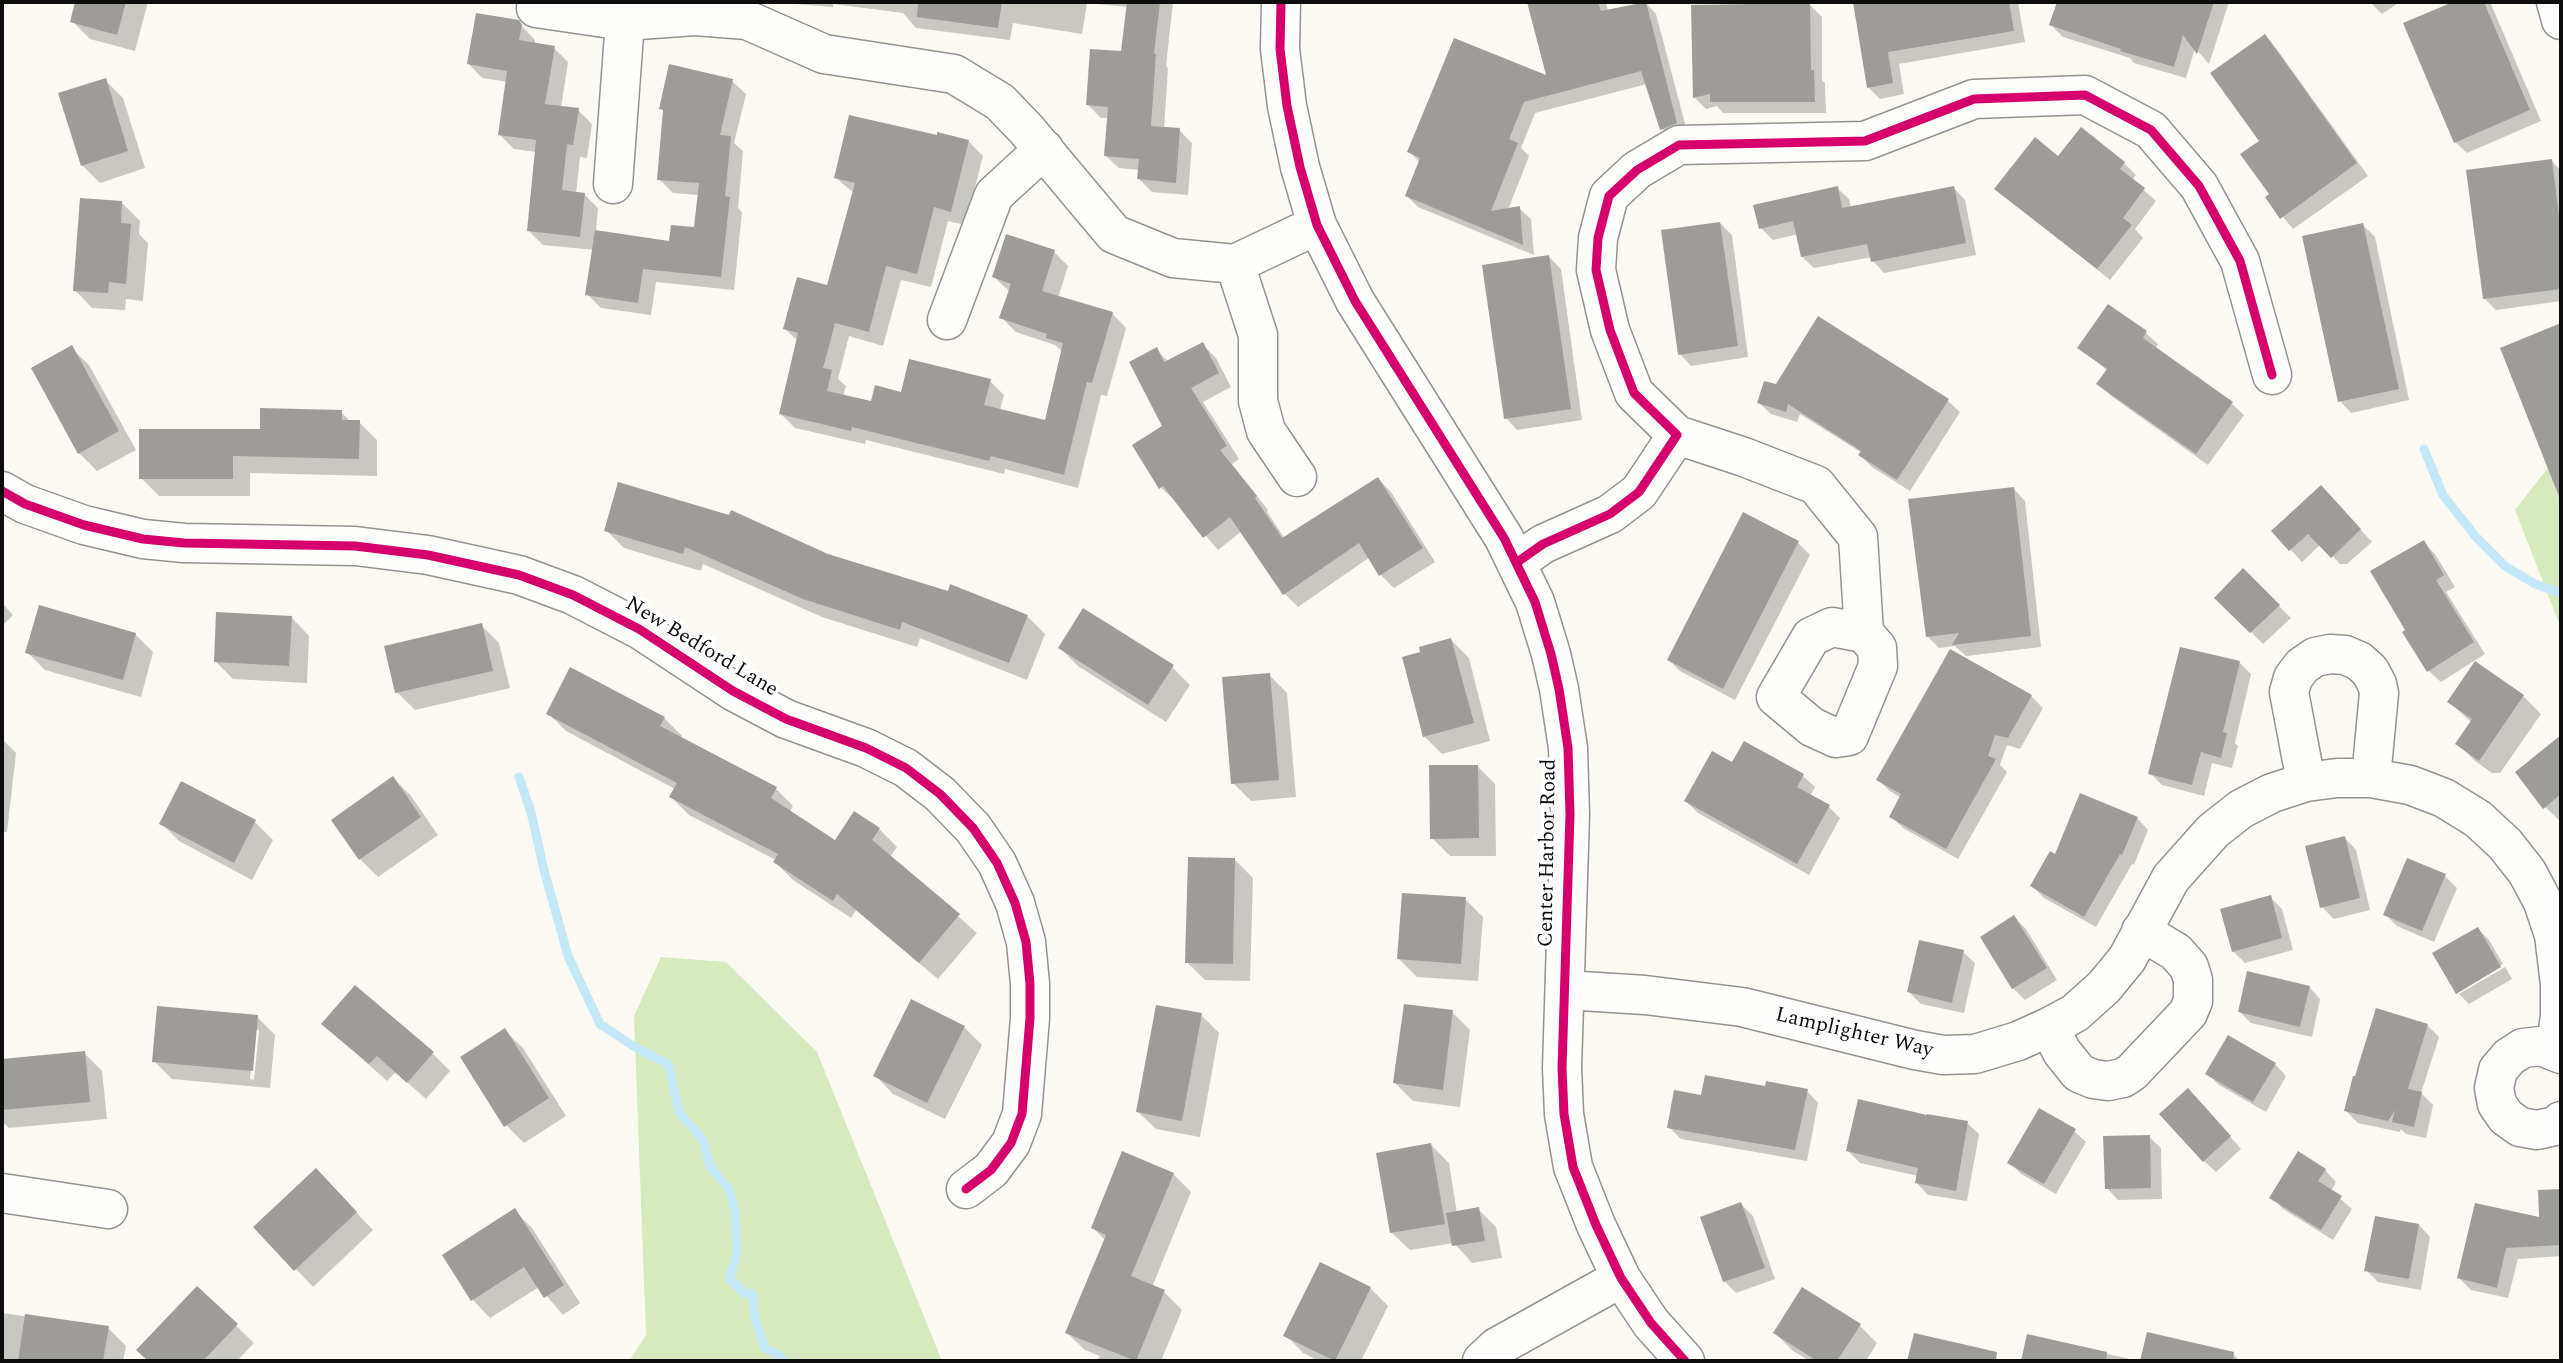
<!DOCTYPE html>
<html>
<head>
<meta charset="utf-8">
<style>
	body { margin:0 }
	#map { position:relative; width:2563px; height:1363px; overflow:hidden; background:#fbf9f2; font-family:Spectral,serif }
	canvas { display:block }
	.frame { position:absolute; inset:0; border:4px solid #0d0d0d; pointer-events:none }
</style>
</head>
<body>
<div id="map">
<canvas width="2563" height="1363"></canvas>
<div class="frame"></div>
</div>
<script>
const ctx = document.querySelector('canvas').getContext('2d');
ctx.lineJoin = 'round';
function fill(path, color) {
  ctx.fillStyle = color;
  ctx.fill(path, 'evenodd');
}
function toPath(rows) {
  const path = new Path2D();
  for (const r of rows) {
    path.moveTo(r[0], r[1]);
    for (let i = 2; i < r.length; i += 2) path.lineTo(r[i], r[i + 1]);
  }
  return path;
}
function stroke(path, color, width, dash) {
  ctx.strokeStyle = color;
  ctx.lineWidth = width;
  ctx.lineCap = dash ? 'butt' : 'round';
  ctx.setLineDash(dash || []);
  ctx.stroke(path);
}
function write(font, color, halo, rows, align = 'center') {
  ctx.font = font + ' Spectral,serif';
  ctx.lineWidth = 7;
  ctx.setLineDash([]);
  ctx.textBaseline = 'middle';
  ctx.strokeStyle = halo;
  ctx.fillStyle = color;
  for (const [text, x, y, turn = 0] of rows) {
    ctx.save();
    ctx.translate(x, y);
    ctx.rotate((+turn || 0) * Math.PI / 180);
    ctx.textAlign = isNaN(turn) ? turn : align;
    if (halo) ctx.strokeText(text, 0, 0);
    ctx.fillText(text, 0, 0);
    ctx.restore();
  }
}
const forest = toPath([
	[2554,460,2561,465,2561,628,2515,510],
	[661,957,726,962,817,1052,942,1361,629,1361,646,1335,634,1016]
]);
const shadow = toPath([
	[77,2,148,2,135,51,90,39,72,21],
	[771,2,1173,2,1166,66,1168,68,1164,129,1179,130,1192,143,1188,195,1152,192,1139,179,1140,170,1119,168,1106,156,1109,118,1101,118,1088,105,1123,53,1128,7,1087,3,1082,34,1013,23,1010,40,916,28,903,13,833,4,833,7],
	[1533,2,1606,2,1608,11,1645,2,1656,14,1688,135,1674,141,1662,129,1647,84,1535,113,1521,148,1529,156,1508,210,1519,208,1531,219,1534,255,1418,207,1407,196,1420,163,1410,152,1549,78,1529,3],
	[1854,2,2018,2,2025,42,1899,64,1904,94,1880,99,1868,87],
	[2059,2,2229,2,2209,64,2195,48,2186,78,2134,63,2130,58,2063,37,2051,25],
	[2370,2,2400,2,2382,14],
	[2458,2,2488,2,2491,4,2541,121,2467,153,2455,142,2406,24],
	[1810,5,1822,17,1822,80,1825,83,1826,113,1723,113,1717,106,1706,109,1695,98,1693,7],
	[518,22,535,40,535,45,554,48,568,62,561,108,578,110,592,124,587,158,580,157,576,194,584,194,598,208,596,232,671,243,696,229,699,195,673,193,659,179,665,112,661,108,732,81,746,94,734,143,743,151,738,208,742,212,734,290,656,282,651,315,601,308,587,294,594,250,543,245,529,231,536,152,514,149,500,135,508,82,482,78,468,63],
	[2265,36,2276,48,2368,176,2293,229,2267,198,2271,195,2261,141],
	[105,80,123,98,145,168,100,183,82,165],
	[2081,130,2124,163,2136,175,2132,180,2156,201,2135,229,2143,238,2110,280,1996,188,2059,158],
	[938,137,968,141,983,156,965,225,948,221,931,287,901,280,883,346,849,336,838,379,846,386,843,397,872,403,902,394,990,381,1004,395,1000,410,1046,422,1063,352,1055,345,1016,332,1001,317,1010,292,994,277,1054,252,1068,266,1058,298,1112,313,1126,328,1107,396,1101,395,1078,488,1005,469,1004,474,866,440,865,444,795,428,781,414,798,341,785,329,828,287,854,193,836,178],
	[2551,160,2561,171,2561,301,2496,310,2484,298],
	[1837,188,1849,199,1851,208,1954,188,1965,200,1976,255,1884,273,1873,261,1872,257,1814,268,1802,257,1798,234,1773,240,1761,228],
	[122,203,140,221,139,234,148,243,143,301,126,299,125,310,92,308,75,290],
	[1720,223,1732,235,1748,357,1691,366,1680,354],
	[2363,225,2375,237,2409,400,2351,413,2340,401],
	[1549,257,1561,269,1582,420,1517,430,1506,418],
	[2109,306,2146,333,2158,344,2155,349,2232,404,2244,415,2208,465,2110,395,2099,384,2108,371,2080,347],
	[2561,325,2561,479,2549,467,2502,349],
	[1202,344,1216,358,1231,387,1203,402,1239,459,1232,464,1268,510,1267,512,1285,539,1378,479,1391,492,1435,562,1394,588,1381,575,1370,557,1298,607,1284,593,1242,531,1218,550,1175,500,1161,488,1164,426,1156,350,1169,362],
	[71,348,89,365,136,450,97,471,79,453],
	[1776,386,1948,401,1960,412,1910,491,1872,467,1860,455,1862,453,1800,414,1797,422,1771,414,1759,403],
	[341,412,351,422,359,422,377,440,377,476,250,473,250,496,159,496,141,478,261,431],
	[2014,489,2025,501,2041,647,1966,656,1955,646,1939,648,1927,636],
	[2332,499,2372,542,2347,564,2340,564,2321,544,2302,562,2274,531],
	[1743,514,1798,543,1810,555,1735,700,1680,671,1669,660],
	[606,530,828,555,1027,616,1045,634,1027,680,920,638,917,647,822,617,703,564,701,571,624,548],
	[2423,542,2435,554,2455,587,2446,592,2485,654,2441,682,2429,671],
	[2243,570,2291,618,2263,644,2217,598],
	[2,603,13,615,2,626],
	[292,618,309,636,307,683,233,679,215,661],
	[481,625,499,643,510,688,415,710,397,692],
	[135,634,153,652,141,697,45,670,27,652],
	[1451,640,1469,658,1490,741,1442,754,1424,736,1422,653],
	[1060,648,1172,667,1190,685,1166,722,1078,666],
	[1951,651,2031,696,2043,708,2020,749,2007,745,2000,765,2007,772,1958,859,1903,828,1891,816,1901,798,1890,791,1878,780],
	[2239,662,2251,674,2235,743,2238,746,2232,768,2212,763,2204,796,2162,785,2150,773],
	[1269,675,1287,693,1296,797,1251,801,1233,783],
	[2523,696,2541,714,2500,773,2492,773,2475,761,2457,743,2471,722,2449,702],
	[548,713,664,718,682,736,681,738,775,788,793,806,790,812,835,842,879,829,897,847,890,857,977,933,938,979,856,910,851,918,793,880,775,862,776,860,689,815,671,797,675,789,566,731],
	[2,739,16,753,7,832,2,832],
	[2556,741,2561,747,2561,822,2545,807],
	[1733,764,1803,776,1815,787,1810,796,1829,807,1840,818,1809,875,1698,813,1686,801],
	[1477,766,1495,784,1496,856,1450,856,1432,838],
	[393,778,411,796,438,835,378,877,360,859,333,820],
	[182,783,255,822,273,840,252,880,179,841,161,823],
	[2137,818,2148,830,2134,865,2132,864,2096,927,2044,898,2032,886,2056,857],
	[2345,838,2356,850,2370,910,2334,919,2322,907],
	[1235,860,1253,878,1250,981,1205,980,1187,962],
	[2408,860,2445,876,2457,888,2434,942,2397,926,2385,914],
	[2270,897,2282,909,2293,950,2245,963,2233,951],
	[1465,899,1483,917,1478,981,1417,977,1399,959],
	[2014,917,2026,929,2057,980,2025,1000,2013,988],
	[2478,929,2489,940,2503,964,2458,990,2458,994,2435,954],
	[1963,952,1975,963,1964,1013,1921,1004,1909,992],
	[2505,967,2512,979,2469,1004,2459,994],
	[2309,987,2320,999,2312,1037,2251,1023,2240,1012],
	[1452,1012,1470,1030,1460,1107,1413,1101,1395,1083],
	[1201,1015,1219,1033,1200,1137,1156,1129,1138,1112],
	[257,1017,275,1035,270,1088,172,1079,154,1061],
	[255,1030,259,1030,254,1080,250,1079],
	[323,1024,432,1053,450,1071,426,1099,396,1072,387,1081],
	[2427,1025,2439,1037,2421,1093,2433,1105,2426,1138,2406,1134,2401,1129,2400,1132,2358,1123,2346,1111,2356,1078],
	[964,1027,982,1045,945,1119,893,1094,876,1076],
	[505,1031,523,1048,566,1116,524,1143,506,1125],
	[84,1053,102,1071,107,1119,9,1128,2,1121,2,1061],
	[2275,1064,2286,1076,2266,1112,2219,1085,2207,1073],
	[1767,1088,1807,1091,1818,1103,1807,1161,1681,1139,1669,1127,1703,1097],
	[2200,1102,2241,1149,2216,1172,2204,1161],
	[1929,1117,1967,1123,1979,1134,1967,1201,1928,1195,1917,1183,1918,1176,1860,1163,1848,1151],
	[2074,1131,2086,1142,2056,1194,2021,1174,2010,1163],
	[2149,1137,2161,1148,2162,1199,2118,1200,2107,1188],
	[1431,1145,1449,1163,1457,1213,1478,1209,1496,1227,1502,1258,1472,1263,1454,1243,1410,1250,1392,1233],
	[2325,1170,2336,1182,2331,1191,2352,1209,2333,1240,2283,1209,2272,1197],
	[1173,1174,1191,1192,1152,1287,1164,1292,1182,1310,1161,1361,1097,1361,1100,1356,1085,1350,1067,1333,1105,1240,1093,1228],
	[333,1188,373,1230,313,1287,296,1269],
	[2561,1191,2561,1256,2518,1259,2508,1298,2471,1290,2459,1278,2541,1220,2540,1192],
	[1741,1204,1753,1216,1775,1279,1736,1293,1724,1281],
	[514,1210,532,1228,580,1303,563,1315,539,1287,490,1318,473,1300],
	[2419,1225,2430,1237,2421,1290,2378,1282,2366,1270],
	[197,1288,254,1343,237,1361,150,1361,139,1350],
	[1370,1288,1388,1306,1361,1361,1319,1361,1303,1353,1286,1335],
	[2,1313,108,1328,126,1346,123,1361,2,1361],
	[1859,1325,1877,1343,1866,1361,1810,1361,1793,1351,1775,1333],
	[2148,1334,2232,1353,2240,1361,2142,1361],
	[2028,1336,2139,1361,2022,1361]
]);
const stream = toPath([
	[2424,449,2443,495,2476,537,2505,566,2535,584,2561,593],
	[519,777,531,812,544,870,568,956,600,1024,635,1047,668,1064,679,1112,703,1140,710,1166,729,1189,735,1211,737,1251,730,1279,744,1293,753,1294,755,1319,765,1348,778,1354,784,1361]
]);
const building = toPath([
	[75,2,126,2,117,35,70,22],
	[918,2,1002,2,998,28,917,17],
	[1127,2,1160,2,1154,54,1156,54,1151,126,1180,128,1176,183,1137,179,1139,159,1104,156,1108,107,1086,105,1090,49,1121,51],
	[1527,2,1598,2,1601,11,1646,2,1677,123,1660,130,1641,71,1524,102,1509,139,1518,143,1491,211,1520,206,1523,245,1405,196,1420,158,1407,152,1454,38,1546,75],
	[1853,2,2009,2,2014,31,1888,52,1893,83,1867,88],
	[2057,2,2214,2,2197,54,2183,35,2174,67,2120,51,2121,49,2049,25],
	[2453,2,2484,2,2530,110,2454,143,2403,23],
	[1810,3,1811,70,1814,70,1815,102,1710,102,1710,94,1693,98,1691,5],
	[476,13,519,20,522,25,519,40,555,46,545,104,579,108,573,145,567,144,562,190,585,193,580,237,527,231,536,140,498,135,507,71,467,64],
	[2265,34,2357,163,2280,219,2265,197,2269,194,2240,154,2259,141,2210,73],
	[669,64,733,79,720,135,731,136,725,196,730,197,721,277,643,269,638,303,585,295,595,230,669,241,671,225,694,227,699,183,657,180,663,110,659,109],
	[106,78,128,151,81,166,58,93],
	[849,115,937,135,937,132,969,140,951,212,934,207,917,274,886,266,869,332,835,323,823,368,832,370,827,391,871,401,875,385,901,392,909,359,991,379,984,405,1045,420,1063,343,1046,338,1047,334,999,318,1011,284,992,277,1006,234,1055,250,1042,291,1113,312,1092,383,1087,382,1064,475,991,456,989,461,852,427,851,431,779,414,798,333,783,329,797,277,827,285,855,183,834,178],
	[2081,127,2125,162,2120,169,2145,188,2123,218,2132,225,2097,269,1994,189,2035,137,2058,156],
	[2552,159,2561,233,2561,289,2483,299,2466,170],
	[1838,186,1842,208,1954,186,1966,243,1871,262,1867,244,1801,257,1793,221,1759,229,1753,205],
	[80,198,122,201,121,223,131,224,126,284,109,282,108,293,73,291],
	[1720,222,1738,346,1678,355,1661,230],
	[2363,223,2399,389,2338,402,2302,236],
	[1549,255,1571,409,1504,419,1482,265],
	[2108,304,2147,331,2143,338,2233,402,2196,454,2096,384,2107,369,2077,348],
	[1818,316,1949,399,1897,480,1858,455,1861,451,1788,404,1786,412,1757,403,1764,381,1776,384],
	[2561,323,2561,499,2560,499,2500,348],
	[1203,342,1219,373,1191,388,1227,446,1220,450,1257,496,1255,498,1282,538,1378,477,1423,548,1379,576,1359,543,1283,595,1230,517,1203,538,1163,486,1159,489,1132,445,1162,426,1129,362,1157,347,1164,362],
	[72,345,119,431,78,454,31,368],
	[260,408,342,410,342,420,360,420,359,459,233,456,233,479,139,479,139,429,260,429],
	[618,482,729,515,731,510,828,554,948,591,950,584,1028,615,1009,663,902,622,900,630,803,599,685,547,683,554,604,531],
	[2321,485,2361,529,2331,558,2308,534,2289,551,2271,531],
	[2014,487,2031,636,1952,645,1959,633,1926,637,1908,499],
	[1743,512,1799,541,1723,689,1667,660],
	[2424,540,2444,575,2436,580,2474,642,2427,672,2402,632,2405,630,2370,571],
	[2243,568,2280,605,2250,633,2214,598],
	[39,605,136,633,123,680,25,653],
	[1083,608,1174,665,1148,705,1058,648],
	[216,612,292,616,289,666,214,662],
	[482,623,493,671,395,693,384,646],
	[1451,638,1474,723,1423,737,1402,657,1420,652,1419,647],
	[2180,647,2240,661,2223,732,2227,733,2221,758,2201,752,2192,785,2148,774],
	[1950,649,2032,695,2008,738,1995,735,1988,756,1996,759,1946,849,1889,817,1901,794,1876,780],
	[2475,661,2524,695,2479,761,2455,744,2472,719,2447,702],
	[570,667,665,717,660,726,777,787,771,798,835,840,854,811,880,828,872,840,960,914,919,963,837,894,833,901,773,862,778,854,669,797,677,783,546,714],
	[1270,673,1279,780,1231,784,1222,677],
	[2561,735,2561,794,2543,809,2515,772],
	[1744,741,1804,774,1797,787,1830,805,1797,864,1684,801,1712,751,1732,762],
	[1429,765,1478,765,1479,838,1430,839],
	[393,776,421,817,359,860,331,820],
	[181,781,256,820,234,863,159,824],
	[2080,793,2138,817,2122,855,2120,854,2084,917,2030,886,2050,851,2055,854],
	[2345,836,2360,898,2320,908,2305,846],
	[1188,857,1235,858,1233,964,1185,963],
	[2407,858,2446,874,2422,931,2383,915],
	[1402,893,1466,897,1461,964,1397,959],
	[2271,895,2282,938,2232,952,2220,909],
	[2014,915,2047,968,2012,989,1980,937],
	[2478,927,2501,967,2456,994,2432,953],
	[1919,940,1964,950,1952,1003,1907,992],
	[2247,971,2310,986,2300,1027,2238,1012],
	[355,985,434,1052,407,1083,377,1056,369,1064,321,1024],
	[911,999,965,1026,927,1103,873,1076],
	[1404,1004,1453,1010,1443,1090,1393,1083],
	[1156,1005,1202,1013,1182,1121,1136,1112],
	[157,1006,258,1015,253,1071,152,1062],
	[2376,1008,2428,1024,2408,1089,2422,1092,2414,1127,2392,1122,2395,1110,2388,1121,2344,1111,2353,1076,2355,1076],
	[505,1028,549,1098,504,1127,460,1057],
	[2228,1035,2276,1063,2253,1102,2205,1074],
	[85,1051,90,1102,2,1110,2,1059],
	[1705,1075,1765,1086,1766,1081,1808,1089,1795,1150,1667,1128,1674,1090,1701,1095],
	[2188,1088,2231,1136,2203,1162,2159,1114],
	[1858,1099,1927,1115,1927,1114,1968,1121,1956,1191,1915,1183,1918,1168,1846,1151],
	[2039,1108,2076,1129,2044,1184,2007,1163],
	[2150,1135,2151,1188,2105,1189,2103,1136],
	[1431,1143,1445,1224,1390,1233,1376,1153],
	[1122,1151,1174,1173,1131,1276,1165,1290,1136,1361,1065,1333,1106,1235,1091,1228],
	[2298,1151,2326,1169,2318,1181,2342,1196,2321,1230,2269,1198],
	[316,1168,357,1212,294,1271,253,1227],
	[2561,1189,2561,1245,2506,1248,2497,1288,2457,1278,2475,1203,2539,1217,2538,1190],
	[1741,1202,1765,1268,1723,1282,1700,1217],
	[1479,1207,1485,1241,1452,1246,1446,1213],
	[515,1208,564,1285,544,1298,524,1267,471,1301,442,1255],
	[2375,1216,2419,1224,2409,1279,2364,1271],
	[1320,1262,1371,1287,1335,1361,1283,1336],
	[197,1286,238,1324,203,1361,148,1361,136,1350],
	[1802,1287,1861,1324,1837,1361,1817,1361,1773,1333],
	[25,1314,109,1326,103,1361,18,1361],
	[2147,1332,2234,1352,2233,1361,2140,1361],
	[1914,1333,1997,1352,1996,1361,1907,1361],
	[2027,1334,2107,1352,2106,1361,2021,1361]
]);
const minor = toPath([
	[1281,2,1280,49,1287,106,1300,167,1317,225,1355,301,1504,538,1535,602,1551,654,1559,689,1568,748,1570,815,1562,1068,1564,1114,1573,1167,1596,1225,1621,1278,1651,1323,1685,1361],
	[2556,2,2561,20],
	[536,8,625,21,695,16,747,20,824,54,954,74,1000,102,1026,129,1114,234,1173,258,1235,264,1317,225],
	[613,184,625,21],
	[1235,264,1258,335,1258,401,1266,431,1297,477],
	[947,320,994,195,1044,149],
	[1677,435,1744,457,1816,485,1858,537,1864,633,1877,648,1878,666,1849,736,1836,738,1812,727,1776,697,1811,637,1832,627,1864,633],
	[2,491,25,504,84,525,143,539,184,543,355,546,428,555,519,575,573,595,639,629,733,691,786,719,866,748,906,768,940,794,973,828,997,863,1015,903,1026,942,1030,984,1030,1018,1022,1114,1011,1143,991,1170,966,1189],
	[1516,563,1543,544,1610,514,1639,492,1677,435,1634,393,1610,330,1596,270,1598,238,1609,196,1637,170,1679,145,1865,141,1974,99,2085,95,2151,130,2199,186,2240,261,2272,375],
	[2306,782,2289,692,2293,678,2302,666,2315,657,2330,654,2345,655,2359,661,2370,671,2377,684,2379,693,2371,778],
	[1565,990,1645,995,1742,1007,1915,1050,1943,1055,1975,1054,2018,1041,2049,1027,2075,1013,2104,987,2127,959,2171,878,2213,831,2241,809,2272,793,2306,782,2337,778,2371,778,2410,785,2444,798,2478,819,2505,844,2527,872,2543,902,2554,935,2560,984,2560,1016,2555,1051],
	[2049,1027,2062,1052,2079,1073,2093,1079,2108,1081,2123,1078,2132,1072,2188,1013,2193,1001,2193,980,2189,967,2176,952,2141,931],
	[2561,1054,2541,1046,2523,1048,2509,1057,2498,1070,2494,1088,2497,1104,2506,1117,2520,1127,2537,1130,2555,1126,2561,1121],
	[2,1193,108,1209],
	[1482,1361,1497,1347,1621,1278]
]);
const cycleway = toPath([
	[1281,2,1280,49,1287,106,1300,167,1317,225,1355,301,1504,538,1535,602,1551,654,1559,689,1568,748,1570,815,1562,1068,1564,1114,1573,1167,1596,1225,1621,1278,1651,1323,1685,1361],
	[2,491,25,504,84,525,143,539,184,543,355,546,428,555,519,575,573,595,639,629,733,691,786,719,866,748,906,768,940,794,973,828,997,863,1015,903,1026,942,1030,984,1030,1018,1022,1114,1011,1143,991,1170,966,1189],
	[1516,563,1543,544,1610,514,1639,492,1677,435,1634,393,1610,330,1596,270,1598,238,1609,196,1637,170,1679,145,1865,141,1974,99,2085,95,2151,130,2199,186,2240,261,2272,375]
]);
const streetNames = [
	["New Bedford Lane",701,648,31],
	["Center Harbor Road",1549,853,-89],
	["Lamplighter Way",1854,1034,13]
];
fill(forest, '#d6eabe');
fill(shadow, '#0003');
stroke(stream, '#c5e8f8', 9);
fill(building, '#9e9c98');
stroke(minor, '#949390', 41);
stroke(minor, '#fefefd', 38);
stroke(cycleway, '#d6006c', 9);
write('21px', '#0d0d0d', '#fff', streetNames);
</script>
</body>
</html>
